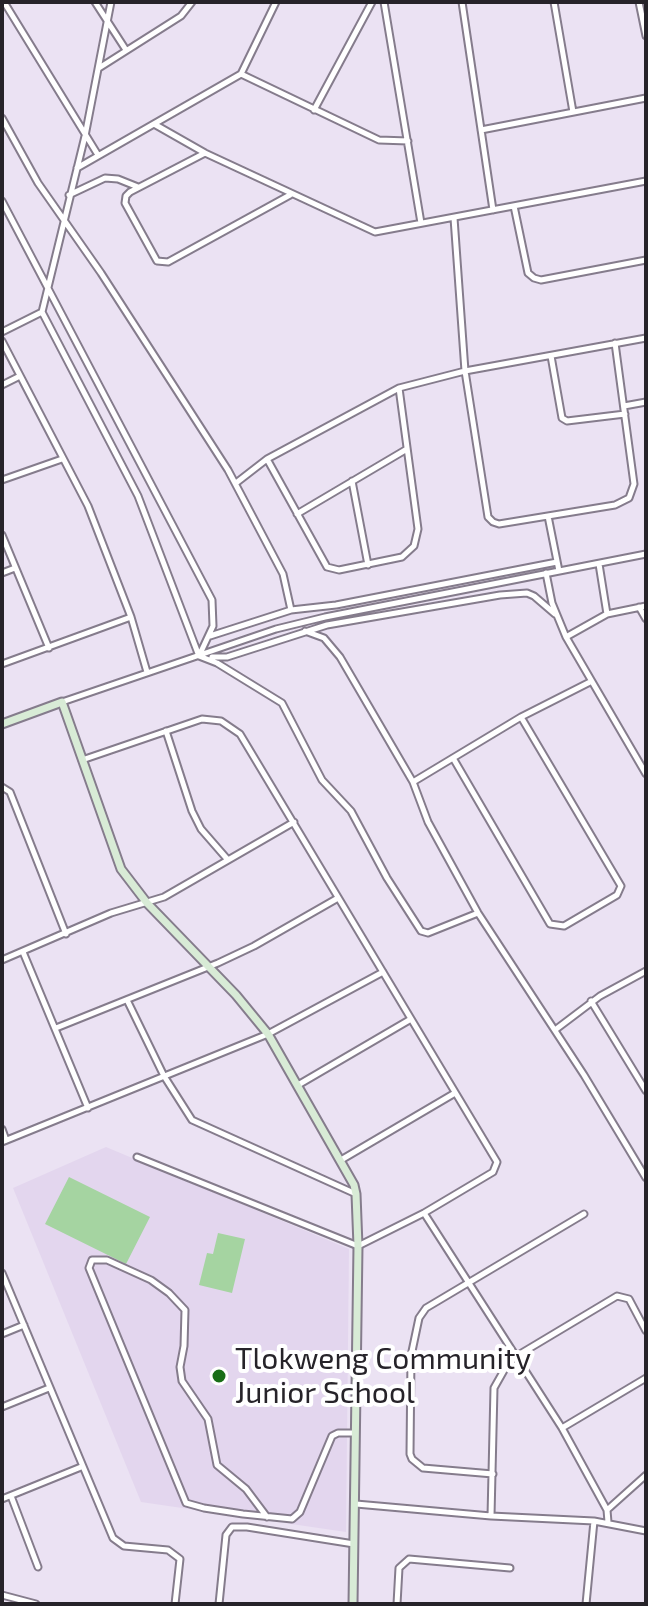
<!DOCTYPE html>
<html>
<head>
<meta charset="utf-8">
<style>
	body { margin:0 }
	#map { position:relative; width:648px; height:1606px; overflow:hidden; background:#ebe2f3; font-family:"Exo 2",sans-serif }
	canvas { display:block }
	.frame { position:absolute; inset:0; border:4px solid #262329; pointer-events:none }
</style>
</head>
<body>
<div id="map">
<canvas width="648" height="1606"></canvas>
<div class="frame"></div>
</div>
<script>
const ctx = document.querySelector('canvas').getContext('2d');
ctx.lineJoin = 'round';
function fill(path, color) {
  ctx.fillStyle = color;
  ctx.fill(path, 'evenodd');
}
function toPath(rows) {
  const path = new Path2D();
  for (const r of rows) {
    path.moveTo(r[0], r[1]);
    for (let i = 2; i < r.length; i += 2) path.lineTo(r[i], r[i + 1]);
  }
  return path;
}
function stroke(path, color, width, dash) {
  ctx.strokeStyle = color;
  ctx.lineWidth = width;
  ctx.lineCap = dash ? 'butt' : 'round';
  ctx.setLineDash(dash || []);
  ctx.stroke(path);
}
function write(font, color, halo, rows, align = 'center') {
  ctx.font = font + ' "Exo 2",sans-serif';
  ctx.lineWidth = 8;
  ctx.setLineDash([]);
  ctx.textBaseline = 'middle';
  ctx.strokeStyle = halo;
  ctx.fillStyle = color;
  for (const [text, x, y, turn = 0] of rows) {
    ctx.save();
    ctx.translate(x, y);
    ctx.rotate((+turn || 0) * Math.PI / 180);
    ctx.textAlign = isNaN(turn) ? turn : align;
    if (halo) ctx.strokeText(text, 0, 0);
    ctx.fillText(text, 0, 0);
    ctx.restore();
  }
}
const built = toPath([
	[106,1147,349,1249,346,1532,141,1502,13,1188]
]);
const green = toPath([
	[69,1177,150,1217,126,1264,45,1224],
	[218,1233,245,1239,232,1293,199,1285,207,1253,213,1254]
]);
const street = toPath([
	[4,2,98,155],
	[95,2,126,50],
	[111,2,85,136,42,312,138,496,199,656,217,663,282,703,322,780,351,811,387,878,421,931,428,933,478,913],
	[384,2,421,223],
	[462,2,493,210],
	[554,2,573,112],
	[639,2,646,36],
	[99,68,181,16,192,2],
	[241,74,379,140,408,141],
	[314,110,372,2],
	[2,118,38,183,101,273,228,470,283,574,291,610,210,636],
	[154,124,205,153,375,232,646,181],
	[481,130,646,98],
	[205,153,130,192,126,196,125,203,157,261,168,262,290,195],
	[77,168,241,74,276,2],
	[69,195,105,178,118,179,138,187],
	[2,201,212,600,213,626,199,656],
	[514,206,528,273,534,278,541,280,646,260],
	[454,218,465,371,488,517,493,522,499,524,615,505,629,498,634,484,615,343],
	[2,332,42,312],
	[2,341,88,506,131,617,147,672],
	[551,356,562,418,567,421,625,414],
	[2,385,20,376],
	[624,406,646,402],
	[267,459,327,567,339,570,402,557,414,546,418,529,399,388],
	[2,480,62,459],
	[352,481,368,565],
	[236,483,267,459,399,388,465,371,646,338],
	[297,514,407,449],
	[548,516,559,571],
	[2,535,49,648],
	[599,564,607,614],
	[2,573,15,568],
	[546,573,552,603,566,637,646,774],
	[639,607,646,619],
	[291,610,336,605,557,562],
	[305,631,324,638,340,657,413,782,428,822,478,913,584,1075,646,1178],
	[566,637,607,614,646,606],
	[212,657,227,657,327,625,500,595,527,593,534,596,555,614],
	[2,664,131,617],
	[62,702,276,629,325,617,646,554],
	[166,731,192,811,201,829,228,860],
	[453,758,550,924,564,926,617,895,621,886,521,717],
	[82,760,202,719,221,721,240,734,497,1162,493,1172,424,1213,358,1246,137,1157],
	[413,782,521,717,590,682],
	[2,787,10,792,66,934],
	[23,952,88,1108],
	[2,960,111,913,164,897,294,822],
	[127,1000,164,1076,192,1120,356,1194],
	[591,1001,646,1091],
	[56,1028,218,963,254,946,338,898],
	[555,1030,600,996,646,971],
	[298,1085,411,1019],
	[2,1129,6,1140],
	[2,1142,268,1034,383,972],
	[341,1160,455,1093],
	[424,1213,562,1428,607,1510,608,1522],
	[2,1273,113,1538,124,1546,168,1550,180,1559,175,1604],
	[2,1334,24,1325],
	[2,1407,49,1388],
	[562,1428,646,1378],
	[493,1474,423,1468,412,1459,410,1454,411,1356,419,1318,426,1308,584,1214],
	[11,1496,38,1567],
	[2,1499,81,1467],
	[356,1504,491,1516,594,1521,646,1531],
	[607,1510,646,1475],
	[491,1516,494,1388,507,1365,515,1357,617,1296,629,1299,646,1331],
	[267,1517,246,1489,217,1465,208,1419,182,1381,180,1367,184,1346,185,1310,169,1293,151,1280,107,1260,92,1260,89,1268,186,1503,204,1508,243,1514,292,1519,300,1512,332,1436,338,1433,355,1433],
	[2,1595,36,1604],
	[219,1604,226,1535,232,1527,247,1527,354,1544],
	[397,1604,399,1568,409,1559,510,1568],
	[586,1604,594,1521]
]);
const secondary = toPath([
	[2,724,62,702,121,869,147,903,236,995,268,1034,354,1185,356,1194,358,1246,353,1604]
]);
const markers = [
	[219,1376,8,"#196e17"]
];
const poiNames = [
	["Tlokweng Community",235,1359],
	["Junior School",235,1393]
];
fill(built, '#e3d6ee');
fill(green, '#a5d4a1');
stroke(street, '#857c8c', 9);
stroke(secondary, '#857c8c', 11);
stroke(street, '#fff', 5);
stroke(secondary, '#d8ebd6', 7);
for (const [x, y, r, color] of markers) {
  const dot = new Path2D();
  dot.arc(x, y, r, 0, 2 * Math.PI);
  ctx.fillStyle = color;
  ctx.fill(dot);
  stroke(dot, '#fff', 3);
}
write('30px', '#262329', '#fff', poiNames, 'left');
</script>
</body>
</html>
